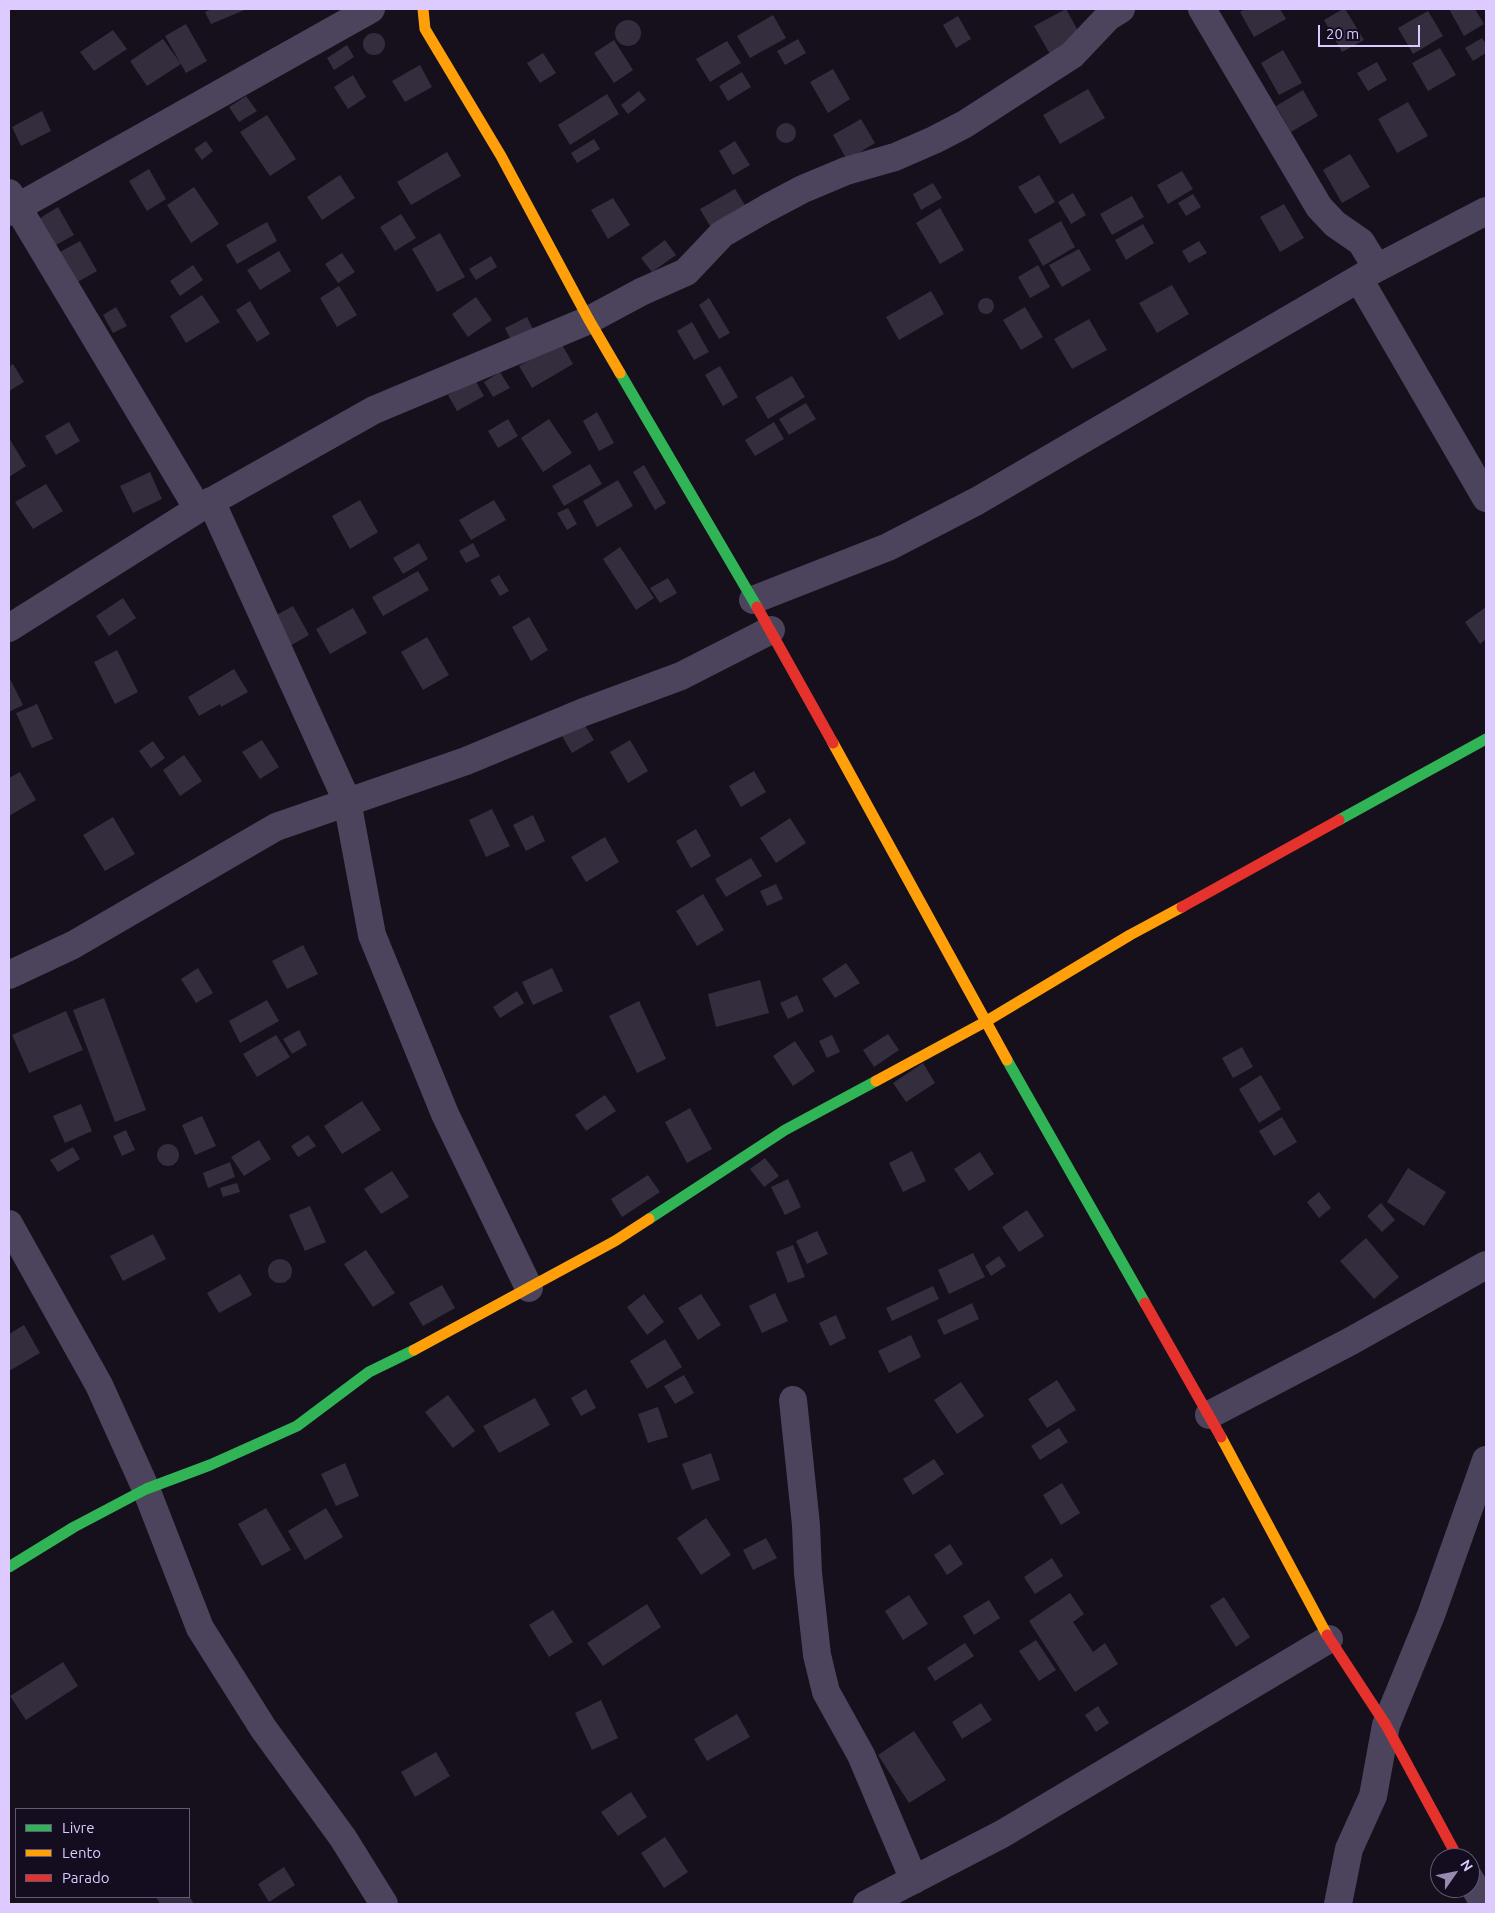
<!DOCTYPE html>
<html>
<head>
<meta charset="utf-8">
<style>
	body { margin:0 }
	#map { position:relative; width:1495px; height:1913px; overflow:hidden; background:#15101b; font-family:Ubuntu,sans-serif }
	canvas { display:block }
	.frame { position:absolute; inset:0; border:10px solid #ddcaff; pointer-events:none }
	.legend { position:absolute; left:15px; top:1808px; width:175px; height:90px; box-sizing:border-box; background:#140c1f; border:1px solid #645879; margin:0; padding:6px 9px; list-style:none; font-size:15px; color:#ddcaff }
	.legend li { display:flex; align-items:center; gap:10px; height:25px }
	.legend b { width:25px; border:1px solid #645879 }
	.north { position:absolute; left:1430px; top:1848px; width:50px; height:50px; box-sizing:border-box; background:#140c1f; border:1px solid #645879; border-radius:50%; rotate:57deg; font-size:14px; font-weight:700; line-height:20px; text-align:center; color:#ddcaff }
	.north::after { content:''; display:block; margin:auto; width:18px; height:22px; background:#9789af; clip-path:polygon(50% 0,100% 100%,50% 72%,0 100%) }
	.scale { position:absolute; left:1318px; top:25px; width:102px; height:22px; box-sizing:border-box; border:2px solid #ddcaff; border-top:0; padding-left:6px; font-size:15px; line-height:18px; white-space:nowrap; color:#ddcaff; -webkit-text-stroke:4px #140c1f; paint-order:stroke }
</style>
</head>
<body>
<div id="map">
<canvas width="1495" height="1913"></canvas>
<div class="frame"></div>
<ul class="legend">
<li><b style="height:6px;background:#30b455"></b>Livre</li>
<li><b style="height:6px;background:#ff9f0a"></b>Lento</li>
<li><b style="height:6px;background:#e5322d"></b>Parado</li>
</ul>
<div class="north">N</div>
<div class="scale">20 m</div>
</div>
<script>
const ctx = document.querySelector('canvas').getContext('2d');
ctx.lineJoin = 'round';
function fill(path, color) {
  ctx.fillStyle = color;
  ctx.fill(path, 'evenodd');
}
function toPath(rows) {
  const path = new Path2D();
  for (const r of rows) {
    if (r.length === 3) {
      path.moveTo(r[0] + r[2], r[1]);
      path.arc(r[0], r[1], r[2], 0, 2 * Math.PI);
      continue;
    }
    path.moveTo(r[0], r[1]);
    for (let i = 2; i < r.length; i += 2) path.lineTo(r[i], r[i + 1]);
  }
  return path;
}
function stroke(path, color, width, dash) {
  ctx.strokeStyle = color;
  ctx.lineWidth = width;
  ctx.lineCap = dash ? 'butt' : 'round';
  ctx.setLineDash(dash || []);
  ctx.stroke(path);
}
const building = toPath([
	[212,9,247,9,211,24,205,12],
	[1066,9,1082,38,1051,56,1034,26],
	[1245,9,1280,9,1286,19,1254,37,1240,12],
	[1343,9,1345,9,1364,40,1342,52,1324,20],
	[1449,9,1475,9,1484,24,1464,36],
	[1428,11,1443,36,1413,54,1398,28],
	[773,15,786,38,750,58,737,36],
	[958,16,971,39,956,48,943,25],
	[628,33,13],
	[186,24,207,61,186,73,165,36],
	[113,30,127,49,94,71,80,52],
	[374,44,11],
	[1482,38,1486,44,1486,53,1473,61,1465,48],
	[163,39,181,64,147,86,130,61],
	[798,39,806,53,785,65,777,51],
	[614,40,633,70,614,83,594,53],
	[727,41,741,63,710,82,696,59],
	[347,45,354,57,334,70,327,58],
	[1440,48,1456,75,1428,91,1412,63],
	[1283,50,1302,83,1279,95,1261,63],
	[543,53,556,73,540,83,527,63],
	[1377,62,1387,80,1368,91,1357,73],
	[420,65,432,87,405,102,392,81],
	[833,69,850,99,828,113,810,82],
	[742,72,751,87,728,101,719,86],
	[353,75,366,97,348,109,334,87],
	[1088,89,1105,118,1060,144,1043,115],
	[1303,90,1318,116,1291,132,1276,106],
	[639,91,646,100,628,114,621,105],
	[607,94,619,114,570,145,558,125],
	[246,96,257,111,239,122,229,107],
	[1408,102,1428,136,1397,153,1378,119],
	[42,111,51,131,21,146,12,127],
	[267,115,296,159,270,176,240,132],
	[861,119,875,143,847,160,833,135],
	[786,133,10],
	[594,139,600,149,577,163,571,153],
	[206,141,213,151,202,160,194,149],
	[735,141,750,165,733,175,719,151],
	[447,152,461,176,411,205,397,182],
	[1350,154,1370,187,1342,203,1323,170],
	[149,169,166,199,147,211,129,181],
	[1182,171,1193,189,1168,204,1157,185],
	[340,175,355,198,322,220,307,197],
	[1039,175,1055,202,1035,214,1018,187],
	[933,183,942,198,921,210,913,194],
	[194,187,219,224,191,243,167,205],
	[735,189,745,205,710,226,700,209],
	[1073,193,1086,215,1071,224,1058,202],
	[1193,194,1201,207,1186,216,1178,203],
	[1132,196,1144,217,1112,235,1100,214],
	[613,198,630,225,608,239,591,210],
	[1284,204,1304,238,1280,252,1260,217],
	[58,207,74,235,56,245,40,218],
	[940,208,964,250,940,264,916,223],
	[401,214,416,238,395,251,380,227],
	[1061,221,1075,247,1043,266,1028,240],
	[267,222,277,241,237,264,226,245],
	[1143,224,1154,243,1126,260,1115,240],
	[440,233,465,277,437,292,412,249],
	[665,240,676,255,652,272,641,258],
	[80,241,97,271,76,283,58,253],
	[1199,241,1207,253,1189,263,1182,251],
	[1079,249,1091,270,1062,287,1049,265],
	[279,251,291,271,260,290,247,270],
	[342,253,355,272,338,283,325,264],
	[491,256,497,267,476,280,469,269],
	[193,265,203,280,180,296,170,281],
	[1038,265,1050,287,1030,298,1018,277],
	[1172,285,1189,314,1157,333,1139,303],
	[339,286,357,315,337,327,320,298],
	[931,291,944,314,899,340,886,317],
	[202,295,220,322,186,343,170,316],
	[476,297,492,320,468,337,452,314],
	[986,306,8],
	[709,298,730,333,719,339,699,305],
	[250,301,270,334,257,342,236,310],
	[116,307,127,326,113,333,103,315],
	[1025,307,1043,337,1021,350,1003,320],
	[527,317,534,331,512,342,505,328],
	[1089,319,1107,350,1072,369,1054,339],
	[692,322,709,352,694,360,677,331],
	[560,341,573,364,532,388,519,366],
	[13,364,24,382,9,391,9,367],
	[720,366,738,397,723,406,705,375],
	[500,372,510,388,493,397,484,382],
	[792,376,805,397,768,419,755,397],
	[475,380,484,396,457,411,448,395],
	[806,403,816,419,789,435,779,419],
	[597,412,614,443,599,451,583,421],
	[508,419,518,436,498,448,488,431],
	[549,419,572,453,543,472,521,438],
	[69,422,80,441,56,455,45,436],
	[774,422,784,439,755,456,745,440],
	[9,438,26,466,9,477],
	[590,464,602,484,564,506,552,486],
	[644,465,666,503,655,510,633,472],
	[150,472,162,499,133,513,120,486],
	[618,480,633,506,597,527,583,501],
	[46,484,63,511,33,529,15,502],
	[360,500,378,532,350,549,332,516],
	[494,500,506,520,471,540,459,520],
	[568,508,577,524,567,530,557,513],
	[419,543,428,559,403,574,393,558],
	[473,543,480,556,466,563,459,551],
	[620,547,654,598,636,610,603,559],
	[418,571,429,590,383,616,372,597],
	[499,575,509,591,500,596,490,580],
	[668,578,677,593,660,603,650,588],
	[123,598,136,618,109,636,96,616],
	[293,606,309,635,288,647,271,618],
	[1486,607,1486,639,1480,644,1465,622],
	[353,608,367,633,330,654,316,629],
	[529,617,548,650,531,661,512,627],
	[427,637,449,675,423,690,401,652],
	[117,650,138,692,115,704,94,662],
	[234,669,248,692,221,707,220,704,199,716,188,697],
	[9,677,23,705,9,712],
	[37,704,53,739,32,748,16,713],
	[584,724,594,740,572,753,562,736],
	[262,740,279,767,260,779,242,752],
	[630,740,648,771,628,783,610,752],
	[153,741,165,758,151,768,139,751],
	[184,755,202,781,180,796,163,770],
	[754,771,766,792,741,807,729,786],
	[20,772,36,800,9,816,9,778],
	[492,809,510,846,486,857,469,820],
	[533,815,545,841,526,851,513,825],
	[113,817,135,854,105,871,83,835],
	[790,818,806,843,776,863,760,838],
	[696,829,711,856,691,868,676,841],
	[605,837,619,862,586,882,571,857],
	[751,858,762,876,726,897,715,879],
	[776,884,783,899,767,906,760,891],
	[703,894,724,930,697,946,676,911],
	[303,945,318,974,287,989,272,961],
	[846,963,860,983,835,998,822,979],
	[198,968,213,993,196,1003,181,979],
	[552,968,563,991,533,1005,522,982],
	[760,980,769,1013,716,1027,708,994],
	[517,991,524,1003,500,1018,493,1007],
	[797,995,804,1011,788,1019,780,1003],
	[104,998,146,1110,115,1122,73,1010],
	[267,1000,279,1021,240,1043,229,1021],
	[639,1001,666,1059,637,1073,609,1016],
	[66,1011,83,1050,29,1073,12,1035],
	[299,1030,307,1045,292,1054,283,1039],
	[888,1034,899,1050,874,1067,863,1050],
	[276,1035,290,1057,257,1077,243,1054],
	[832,1035,840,1052,827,1058,819,1041],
	[795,1041,815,1071,793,1086,773,1056],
	[1242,1047,1253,1067,1233,1078,1222,1058],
	[923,1063,935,1083,906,1102,893,1083],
	[1261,1075,1281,1109,1259,1123,1239,1089],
	[605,1095,616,1111,586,1131,575,1115],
	[362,1101,381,1130,342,1154,324,1126],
	[81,1104,92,1131,65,1143,53,1116],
	[690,1108,712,1149,687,1163,665,1122],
	[202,1116,216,1146,195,1155,182,1125],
	[1282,1117,1297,1142,1274,1156,1259,1131],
	[126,1130,135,1150,122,1156,113,1136],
	[308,1135,316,1146,298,1157,291,1146],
	[259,1140,271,1159,244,1176,231,1157],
	[168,1155,11],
	[73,1147,80,1159,58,1172,50,1160],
	[912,1151,926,1181,903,1192,889,1163],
	[980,1152,994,1174,969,1191,954,1169],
	[765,1158,779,1176,764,1187,750,1169],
	[230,1162,235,1177,208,1188,203,1173],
	[1408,1168,1446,1192,1424,1226,1387,1202],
	[392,1171,409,1197,381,1214,364,1189],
	[648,1175,660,1192,622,1217,611,1199],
	[788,1179,801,1207,785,1215,771,1187],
	[237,1183,240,1192,223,1197,220,1188],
	[1319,1192,1331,1208,1319,1218,1307,1202],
	[1381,1203,1395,1220,1382,1232,1367,1216],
	[310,1206,326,1242,305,1251,289,1215],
	[1027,1210,1044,1236,1019,1252,1002,1227],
	[817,1231,828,1254,807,1264,796,1241],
	[153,1234,166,1259,123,1281,110,1256],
	[1366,1238,1399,1277,1374,1299,1340,1261],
	[793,1245,805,1277,788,1283,776,1252],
	[366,1250,395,1293,373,1307,344,1264],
	[973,1253,985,1277,949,1294,938,1270],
	[999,1256,1006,1266,991,1276,985,1266],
	[280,1271,12],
	[240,1274,252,1295,219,1313,207,1293],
	[442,1285,455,1308,423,1326,409,1303],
	[933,1286,939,1299,892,1321,886,1308],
	[775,1293,788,1321,762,1333,749,1306],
	[644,1294,664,1322,647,1335,627,1307],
	[701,1294,721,1325,698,1340,678,1308],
	[972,1303,979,1319,944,1335,937,1320],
	[836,1315,846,1338,830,1346,819,1323],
	[24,1325,40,1353,9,1371,9,1334],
	[911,1335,921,1357,889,1373,878,1351],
	[665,1339,682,1367,647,1389,630,1361],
	[684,1375,694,1393,675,1404,664,1386],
	[1057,1380,1076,1410,1047,1428,1028,1399],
	[961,1382,984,1416,957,1434,934,1400],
	[586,1389,596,1408,581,1416,571,1398],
	[448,1395,475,1431,453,1448,425,1412],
	[535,1398,550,1425,499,1453,483,1426],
	[658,1407,668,1437,648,1443,638,1414],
	[1059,1428,1068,1442,1040,1460,1031,1446],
	[711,1453,720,1480,692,1490,682,1464],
	[934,1459,944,1474,913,1495,903,1479],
	[345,1463,359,1496,336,1506,321,1474],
	[1062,1483,1080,1513,1061,1525,1043,1495],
	[266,1508,291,1550,262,1566,238,1524],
	[326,1508,343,1537,305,1560,288,1531],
	[706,1518,731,1555,701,1575,677,1538],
	[766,1538,777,1558,753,1570,743,1550],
	[950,1544,963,1564,947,1575,934,1555],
	[1052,1558,1063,1576,1035,1594,1024,1577],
	[1070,1593,1084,1614,1073,1622,1093,1652,1105,1643,1118,1664,1075,1692,1029,1621],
	[909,1595,928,1624,903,1640,885,1611],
	[1224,1597,1250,1637,1236,1647,1210,1606],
	[989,1600,1000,1618,974,1635,963,1616],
	[647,1604,661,1627,603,1666,587,1643],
	[553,1610,573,1642,549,1657,529,1625],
	[1036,1640,1056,1670,1039,1681,1019,1651],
	[965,1643,974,1656,935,1681,927,1668],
	[63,1662,78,1686,26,1720,10,1696],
	[601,1700,618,1738,592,1750,575,1713],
	[981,1703,992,1720,962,1739,952,1722],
	[1098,1706,1109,1723,1096,1732,1085,1715],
	[737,1714,750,1737,707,1761,694,1739],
	[914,1731,946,1780,909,1803,878,1755],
	[436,1752,450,1776,415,1797,401,1772],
	[631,1792,647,1817,618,1836,601,1812],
	[665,1837,688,1872,664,1888,641,1853],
	[284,1867,295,1885,269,1902,258,1884],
	[156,1897,190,1897,194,1904,160,1904]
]);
const street = toPath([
	[1202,9,1319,207,1335,224,1361,242,1377,268],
	[9,193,198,509],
	[9,212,371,9],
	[1359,279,1486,498],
	[211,501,347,801,372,935,445,1114,529,1288],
	[753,600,888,547,977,501,1377,268,1486,211],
	[9,628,198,509,374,410,589,320,641,292,686,272,722,234,767,208,803,189,846,171,895,157,934,140,965,124,1072,55,1108,17,1121,9],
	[9,975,73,945,276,827,466,761,584,712,681,676,771,630],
	[9,1224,99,1385,146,1489,200,1628,263,1728,343,1838,384,1904],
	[793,1400,806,1525,808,1573,817,1655,826,1692,861,1755,914,1880],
	[1209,1415,1351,1341,1486,1265],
	[1470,1879,1484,1904],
	[867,1904,1002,1834,1329,1639],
	[1338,1904,1349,1849,1373,1796,1386,1725,1431,1615,1486,1460]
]);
const fast = toPath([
	[620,373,757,607],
	[1339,820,1486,739],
	[1007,1060,1145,1303],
	[649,1219,785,1130,876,1081],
	[9,1567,74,1527,146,1489,210,1465,297,1426,369,1372,414,1350]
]);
const slow = toPath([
	[423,9,425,29,501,156,589,320,620,373],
	[833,743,1007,1060],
	[876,1081,985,1022,1130,935,1182,907],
	[414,1350,615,1241,649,1219],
	[1221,1437,1327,1635]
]);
const jam = toPath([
	[757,607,833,743],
	[1182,907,1339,820],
	[1145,1303,1221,1437],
	[1327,1635,1386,1725,1458,1858]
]);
fill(building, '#342d3e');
stroke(street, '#4b445c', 28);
stroke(fast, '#30b455', 11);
stroke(slow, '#ff9f0a', 11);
stroke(jam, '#e5322d', 11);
</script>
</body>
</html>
